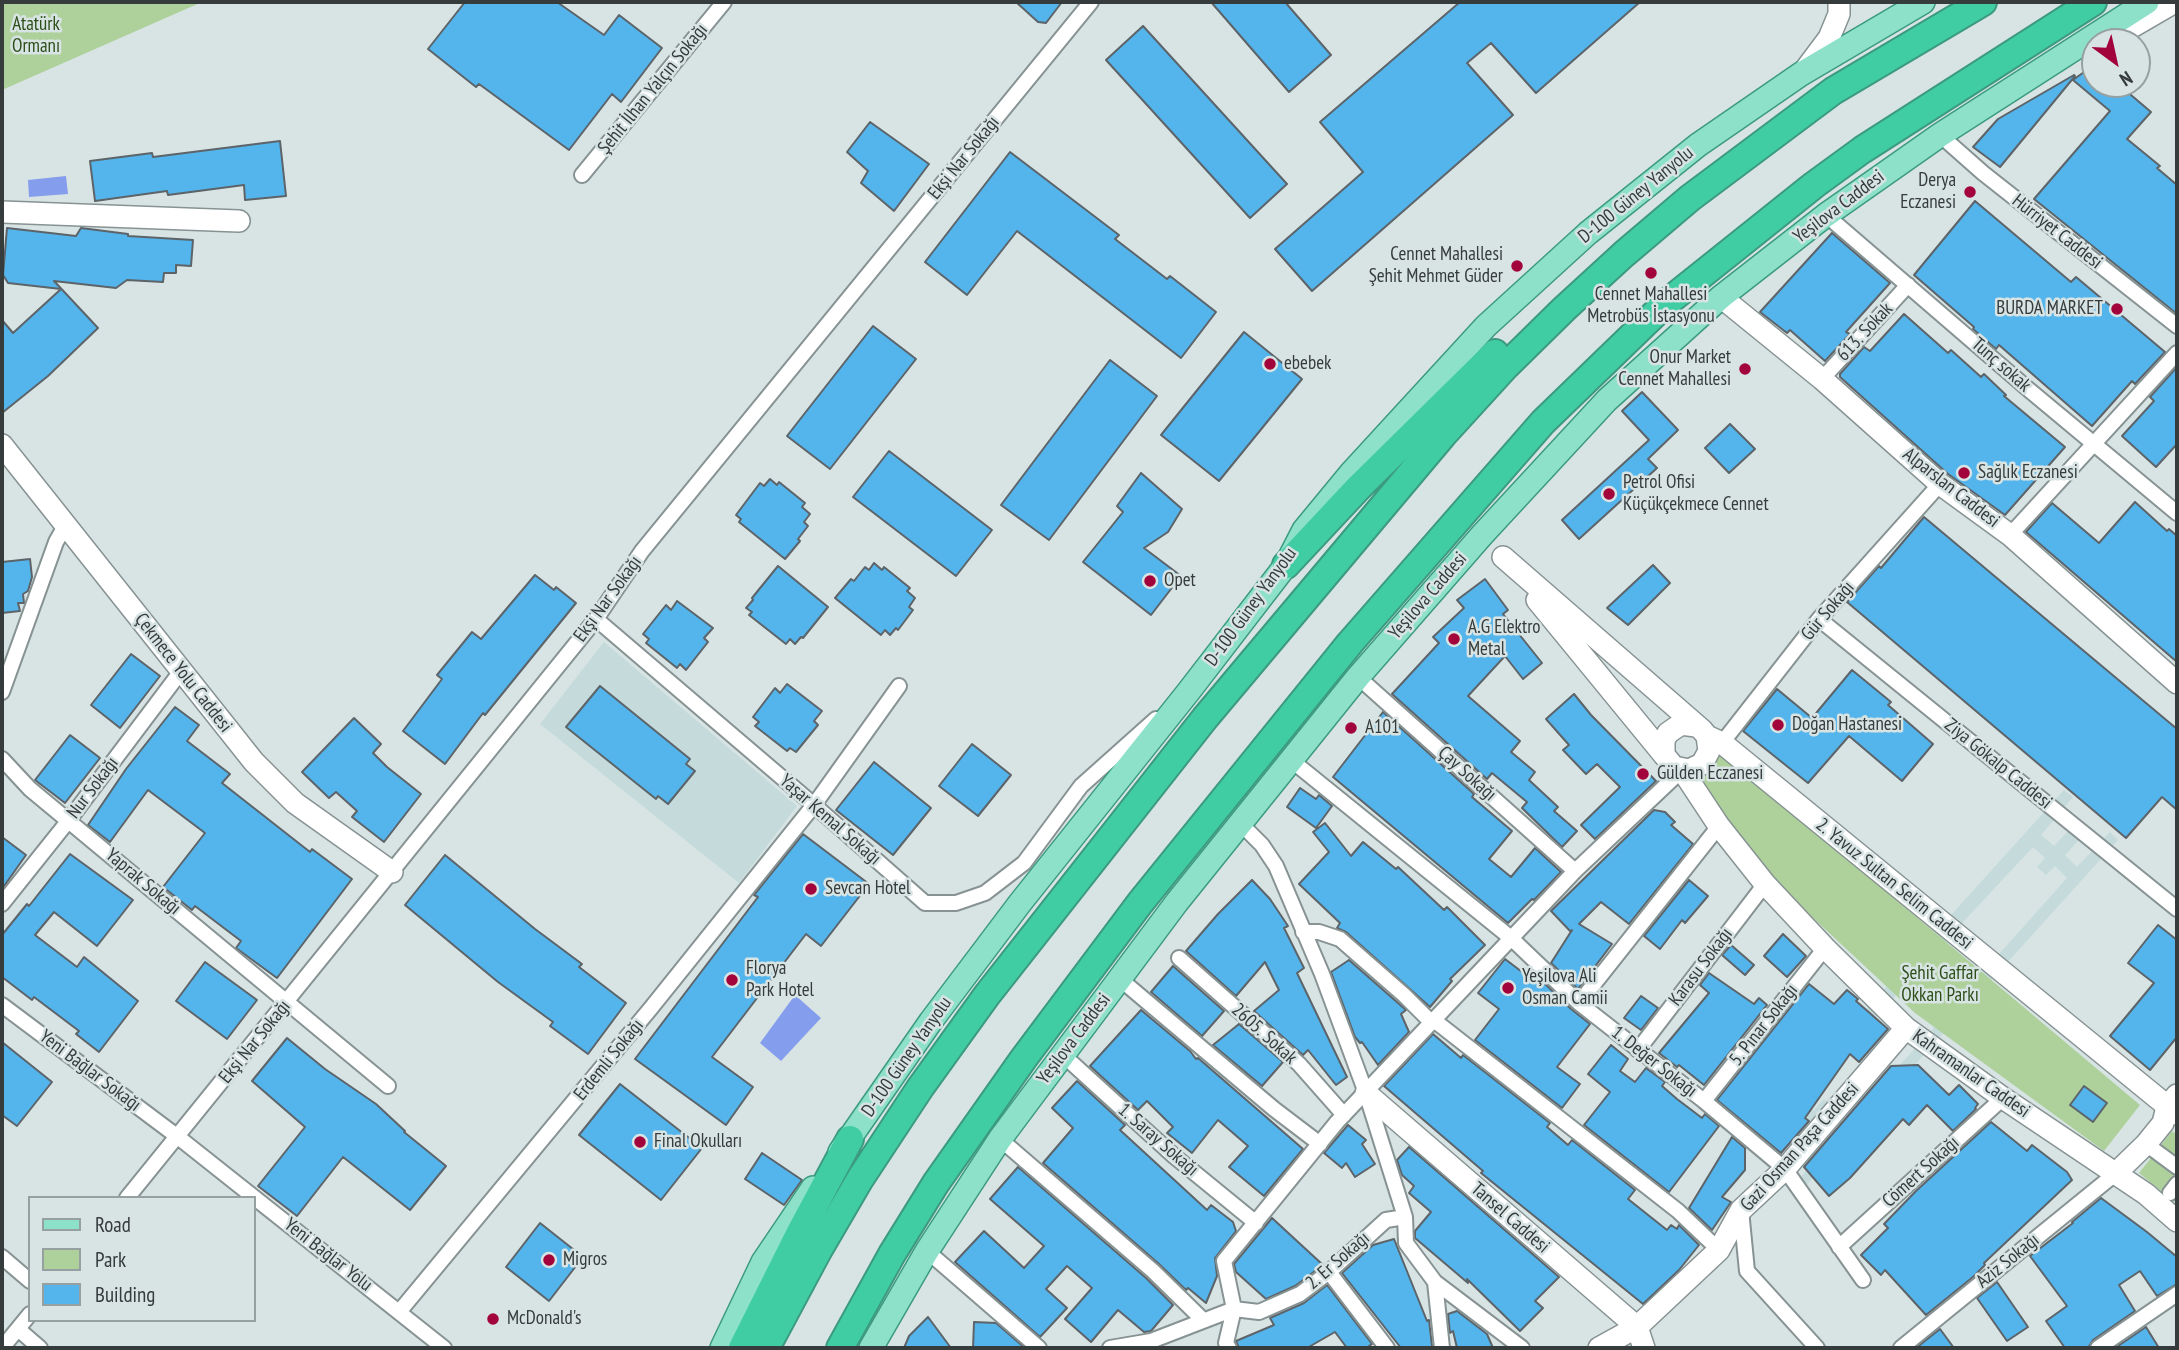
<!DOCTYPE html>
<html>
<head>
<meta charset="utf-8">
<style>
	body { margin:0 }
	#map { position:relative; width:2179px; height:1350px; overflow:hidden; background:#d8e4e4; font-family:"PT Sans Narrow",sans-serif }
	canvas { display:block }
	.frame { position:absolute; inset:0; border:4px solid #363b3b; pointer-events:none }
	.legend { position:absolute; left:28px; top:1196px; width:228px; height:126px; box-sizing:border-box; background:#d8e4e4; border:2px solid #97a0a0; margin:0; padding:9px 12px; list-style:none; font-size:21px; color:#363b3b }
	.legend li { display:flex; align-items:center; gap:14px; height:35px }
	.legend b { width:35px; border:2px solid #97a0a0 }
	.north { position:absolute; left:2081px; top:28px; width:70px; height:70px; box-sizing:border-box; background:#d8e4e4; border:2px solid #97a0a0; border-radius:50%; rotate:147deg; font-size:19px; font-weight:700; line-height:28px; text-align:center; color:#363b3b }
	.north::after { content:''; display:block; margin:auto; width:24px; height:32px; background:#a2033a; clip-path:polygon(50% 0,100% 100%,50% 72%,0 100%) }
</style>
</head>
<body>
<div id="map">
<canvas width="2179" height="1350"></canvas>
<div class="frame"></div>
<ul class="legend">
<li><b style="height:9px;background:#8ce1c8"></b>Road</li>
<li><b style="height:19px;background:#aed19c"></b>Park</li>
<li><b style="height:19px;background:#54b4ec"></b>Building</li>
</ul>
<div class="north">N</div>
</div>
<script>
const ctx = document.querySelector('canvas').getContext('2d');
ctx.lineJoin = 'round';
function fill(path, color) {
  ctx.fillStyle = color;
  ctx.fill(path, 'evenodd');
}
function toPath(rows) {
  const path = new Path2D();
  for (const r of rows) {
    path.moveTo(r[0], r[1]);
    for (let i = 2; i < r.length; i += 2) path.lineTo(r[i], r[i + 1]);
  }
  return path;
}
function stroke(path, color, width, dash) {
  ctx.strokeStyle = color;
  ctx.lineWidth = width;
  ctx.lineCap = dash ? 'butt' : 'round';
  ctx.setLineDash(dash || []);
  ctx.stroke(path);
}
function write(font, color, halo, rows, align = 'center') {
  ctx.font = font + ' "PT Sans Narrow",sans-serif';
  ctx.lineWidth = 5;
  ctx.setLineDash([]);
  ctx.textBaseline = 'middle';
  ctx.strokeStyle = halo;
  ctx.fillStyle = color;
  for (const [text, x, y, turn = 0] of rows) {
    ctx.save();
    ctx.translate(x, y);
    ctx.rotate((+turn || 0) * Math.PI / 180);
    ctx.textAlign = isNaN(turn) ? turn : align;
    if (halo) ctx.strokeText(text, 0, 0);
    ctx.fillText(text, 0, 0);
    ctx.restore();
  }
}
const built = toPath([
	[604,642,797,806,739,883,540,724],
	[2064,790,2073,797,2041,835,2054,846,2069,830,2079,840,2065,855,2077,867,2110,832,2118,840,1799,1193,1792,1187,1831,1142,1815,1128,1804,1140,1794,1131,1792,1109,1754,1151,1745,1143],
	[2033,847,2045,858,2037,867,2046,875,2055,866,2067,878,1958,1000,1921,967],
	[1913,976,1950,1010,1839,1132,1824,1119,1834,1108,1824,1099,1813,1111,1802,1100]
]);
const green = toPath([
	[2,2,202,2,2,90],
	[1719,751,2140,1105,2104,1151,1915,1013,1737,847,1689,781],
	[2172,1131,2177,1135,2177,1204,2139,1173]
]);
const water = toPath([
	[66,176,68,194,29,197,28,180],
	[795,995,821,1018,781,1061,760,1043]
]);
const building = toPath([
	[465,2,557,2,604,35,619,15,662,48,621,102,612,94,569,150,479,84,476,87,428,49,465,2],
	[1016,2,1062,2,1046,23,1038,22,1016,2],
	[1211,2,1285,2,1331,55,1289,92,1211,2],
	[1460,2,1640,2,1536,93,1491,43,1467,63,1513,115,1312,291,1275,249,1363,172,1320,122,1460,2],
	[1143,26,1287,184,1250,218,1106,60,1143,26],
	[2095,64,2095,84,2118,84,2151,112,2127,139,2160,166,2157,168,2177,185,2177,314,2034,199,2110,111,2073,80,2095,64],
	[2074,75,2075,76,2000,167,1973,147,1998,119,2074,75],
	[870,122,929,164,894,211,861,183,868,171,847,152,870,122],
	[280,141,286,196,245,200,244,185,168,195,167,191,95,201,90,161,152,153,153,157,280,141],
	[1010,152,1119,235,1115,239,1167,279,1170,276,1216,312,1181,358,1017,231,967,295,925,262,1010,152],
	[1975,201,2071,282,2076,277,2165,352,2135,384,2132,381,2092,426,1999,345,1996,349,1973,329,1974,327,1914,275,1975,201],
	[7,228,76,236,81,228,128,234,128,236,193,240,191,266,176,265,176,273,164,273,163,282,127,280,116,288,54,281,98,328,48,376,2,413,2,320,13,333,61,289,8,283,3,275,7,228],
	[1832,233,1890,283,1846,332,1850,334,1825,361,1790,330,1787,333,1760,312,1832,233],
	[1904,314,1948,353,1951,350,1981,377,1984,374,2006,395,2004,396,2065,447,2005,515,1948,474,1840,377,1840,374,1864,347,1870,351,1904,314],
	[873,326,916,359,830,469,787,436,873,326],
	[1244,332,1302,379,1219,481,1161,435,1244,332],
	[1110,360,1157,396,1049,540,1001,505,1110,360],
	[2177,367,2177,444,2156,467,2122,436,2154,401,2150,397,2177,367],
	[1642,392,1678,430,1648,459,1657,468,1579,539,1562,520,1649,440,1622,411,1642,392],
	[1730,424,1755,449,1729,473,1705,448,1730,424],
	[889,451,992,530,956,576,853,497,889,451],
	[1141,473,1182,509,1168,532,1144,548,1181,576,1151,615,1083,562,1123,512,1117,506,1141,473],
	[770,479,777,485,779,482,805,503,802,507,810,514,804,522,808,526,798,539,800,541,785,559,739,522,741,519,736,515,760,483,764,486,770,479],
	[2135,502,2167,531,2169,529,2177,536,2177,662,2026,532,2052,503,2099,543,2135,502],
	[1924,517,2177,729,2177,810,2162,797,2126,838,1847,602,1879,566,1881,568,1924,517],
	[30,559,32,577,28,591,23,594,24,603,18,603,20,611,2,613,2,562,30,559],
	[874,563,882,570,884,567,910,588,907,591,915,598,909,607,913,610,898,630,896,628,890,635,885,630,881,635,835,598,851,579,854,581,865,567,869,570,874,563],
	[1653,565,1670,583,1628,625,1607,608,1653,565],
	[778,566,828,607,803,638,801,637,795,644,790,639,786,644,749,615,752,612,746,608,753,600,752,598,778,566],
	[535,575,554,590,556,587,576,603,485,715,483,713,445,764,403,731,442,679,437,675,472,632,481,639,535,575],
	[1485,579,1508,610,1503,614,1542,663,1523,679,1505,656,1468,696,1520,741,1511,752,1535,772,1529,780,1558,807,1554,811,1577,831,1562,847,1522,808,1527,802,1492,773,1487,779,1392,694,1439,643,1433,637,1464,608,1457,600,1485,579],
	[677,601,713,628,704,638,708,642,686,670,680,664,677,668,646,643,649,639,643,634,666,605,671,610,677,601],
	[131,654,160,676,120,728,91,705,131,654],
	[1852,670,1891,702,1888,705,1933,744,1902,781,1849,736,1808,783,1743,731,1777,689,1812,718,1852,670],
	[787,684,822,711,814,721,818,725,796,752,790,748,787,751,755,726,759,722,753,717,775,688,780,693,787,684],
	[600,686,690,759,686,764,695,771,668,804,658,796,656,799,566,727,600,686],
	[1574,694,1591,715,1656,781,1595,839,1581,825,1620,787,1597,764,1586,774,1563,750,1569,745,1546,719,1574,694],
	[175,707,199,725,187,741,230,774,222,783,310,852,312,849,352,879,277,978,236,948,241,941,195,906,192,910,163,887,205,833,148,790,110,842,88,825,126,769,175,707],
	[1383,712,1474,794,1472,797,1512,831,1489,859,1511,877,1535,848,1561,872,1534,900,1532,899,1508,923,1333,777,1383,712],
	[354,718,381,744,373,753,387,767,421,794,384,842,352,817,357,811,336,792,329,798,302,772,354,718],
	[70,735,100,758,65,803,35,780,70,735],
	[972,744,1011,775,978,816,939,786,972,744],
	[874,762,931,808,893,855,836,810,874,762],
	[1300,788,1316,799,1319,795,1332,806,1316,828,1287,807,1300,788],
	[1654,810,1665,812,1675,822,1671,825,1693,844,1629,924,1601,902,1579,924,1612,944,1578,989,1551,963,1572,930,1571,932,1551,911,1654,810],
	[1325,823,1351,856,1363,842,1396,869,1398,867,1444,910,1447,907,1485,945,1450,979,1452,981,1430,1007,1346,932,1337,928,1340,923,1299,884,1329,852,1313,832,1325,823],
	[803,834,869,884,821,946,806,934,712,1057,753,1087,726,1125,635,1059,758,897,754,895,803,834],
	[2,837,26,855,2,889,2,837],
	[70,854,133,900,97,946,54,912,35,935,77,967,84,957,138,1001,99,1052,76,1034,79,1031,34,997,32,1000,2,977,2,935,27,904,29,906,70,854],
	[445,855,535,929,582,964,579,967,626,1003,588,1054,550,1026,553,1022,498,982,405,905,445,855],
	[1252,880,1270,899,1288,926,1284,928,1304,968,1297,973,1347,1077,1336,1085,1308,1050,1303,1055,1254,1011,1279,990,1265,962,1236,996,1186,951,1218,914,1252,880],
	[1689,880,1708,896,1685,923,1682,920,1660,949,1644,936,1689,880],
	[2158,925,2177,940,2177,1037,2150,1070,2110,1036,2154,983,2128,963,2158,925],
	[1783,934,1806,956,1787,977,1764,956,1783,934],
	[1731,945,1754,965,1745,975,1722,955,1731,945],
	[1505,959,1538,984,1541,980,1571,1009,1590,1024,1557,1067,1580,1084,1562,1108,1475,1040,1499,1009,1478,993,1505,959],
	[1349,960,1406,1010,1401,1014,1409,1032,1378,1065,1362,1042,1360,1043,1355,1037,1331,972,1349,960],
	[205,962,257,1000,227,1039,176,1001,205,962],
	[1173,966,1224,1011,1202,1036,1151,992,1173,966],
	[1709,973,1754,1004,1759,998,1767,1005,1704,1085,1679,1065,1677,1067,1659,1053,1709,993,1700,985,1709,973],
	[1809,984,1834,1004,1847,990,1858,999,1856,1001,1888,1029,1859,1062,1850,1054,1805,1118,1809,1121,1781,1153,1717,1100,1809,984],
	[1641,996,1658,1008,1641,1030,1624,1018,1641,996],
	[1141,1010,1190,1051,1196,1059,1198,1058,1303,1149,1264,1196,1229,1167,1248,1146,1218,1120,1192,1153,1167,1133,1173,1127,1147,1101,1138,1110,1090,1066,1141,1010],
	[1239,1024,1283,1062,1262,1086,1213,1045,1239,1024],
	[1433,1034,1461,1058,1463,1055,1550,1123,1547,1127,1568,1145,1572,1140,1635,1190,1628,1199,1667,1230,1671,1225,1677,1229,1679,1225,1699,1245,1679,1270,1643,1304,1481,1173,1483,1171,1384,1086,1433,1034],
	[287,1038,325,1069,376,1104,405,1131,404,1132,446,1166,410,1210,343,1157,297,1216,258,1186,305,1127,252,1081,287,1038],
	[2,1042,52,1082,17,1126,2,1115,2,1042],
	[1611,1045,1628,1059,1620,1071,1635,1082,1646,1068,1665,1082,1662,1086,1677,1099,1702,1118,1705,1114,1719,1126,1669,1192,1584,1125,1610,1092,1588,1074,1611,1045],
	[1918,1065,1949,1095,1959,1085,1978,1104,1975,1108,1976,1109,1953,1131,1927,1105,1909,1125,1903,1119,1850,1178,1829,1196,1804,1167,1891,1066,1918,1065],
	[1077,1081,1125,1125,1120,1130,1207,1210,1211,1205,1233,1222,1236,1231,1215,1258,1217,1276,1206,1303,1188,1288,1186,1290,1159,1264,1043,1163,1073,1128,1052,1108,1077,1081],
	[620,1084,702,1148,661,1200,579,1135,620,1084],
	[2084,1086,2107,1103,2093,1122,2070,1105,2084,1086],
	[1991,1122,2027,1151,2032,1145,2067,1172,2072,1180,1984,1263,1985,1265,1973,1277,1926,1315,1885,1270,1881,1275,1861,1255,1888,1228,1884,1224,1916,1191,1991,1122],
	[1348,1125,1366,1140,1362,1144,1375,1164,1355,1177,1346,1163,1342,1168,1324,1153,1348,1125],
	[1732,1137,1745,1148,1745,1170,1722,1197,1731,1202,1712,1230,1689,1208,1732,1137],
	[1409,1147,1559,1277,1535,1301,1543,1308,1520,1331,1467,1279,1468,1283,1415,1238,1415,1231,1431,1212,1409,1193,1414,1186,1402,1175,1397,1160,1409,1147],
	[762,1153,802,1180,784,1205,745,1179,762,1153],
	[1018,1167,1146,1278,1173,1305,1151,1331,1144,1332,1118,1310,1091,1342,1065,1319,1092,1288,1067,1266,1046,1289,1067,1308,1040,1337,955,1262,984,1231,1024,1268,1044,1246,990,1199,1018,1167],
	[2101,1198,2147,1232,2177,1257,2177,1284,2157,1296,2140,1271,2119,1285,2135,1311,2093,1340,2088,1348,2065,1348,2046,1321,2067,1306,2030,1256,2073,1223,2072,1222,2101,1198],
	[1272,1218,1323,1265,1295,1286,1266,1299,1236,1272,1234,1264,1272,1218],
	[540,1223,583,1257,549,1301,506,1267,540,1223],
	[1394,1239,1427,1321,1429,1320,1432,1346,1429,1348,1401,1348,1342,1273,1373,1245,1394,1239],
	[1997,1282,2028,1327,2007,1341,1977,1298,1997,1282],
	[1327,1285,1372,1344,1366,1348,1347,1348,1335,1332,1307,1348,1239,1348,1236,1341,1274,1325,1270,1318,1304,1303,1327,1285],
	[1457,1311,1487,1334,1493,1348,1457,1348,1453,1331,1450,1333,1448,1314,1457,1311],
	[928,1317,951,1348,904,1348,909,1336,928,1317],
	[974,1322,996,1323,1025,1348,973,1348,974,1322],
	[2146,1327,2159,1348,2115,1348,2146,1327],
	[1940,1329,1954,1348,1916,1348,1940,1329]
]);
const street = toPath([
	[1940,135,1983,173,2177,326],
	[582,175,724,2],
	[1826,215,2028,389,2177,513],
	[1822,379,1908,285],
	[2010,535,2177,353],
	[596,619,814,805,925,903,956,903,985,893,1024,863,1081,786,1156,719],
	[1819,619,2177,909],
	[1358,677,1575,871],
	[2,692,56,542,65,526],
	[1722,743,1819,619,1940,484],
	[2,759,30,789,388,1086],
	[1291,760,1511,938,1579,1003,1704,1101,1785,1169,1863,1280],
	[1241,824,1262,845,1276,866,1322,974,1366,1093,1405,1217,1406,1243,1435,1282,1442,1348],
	[2,904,69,820,182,670],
	[1303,932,1319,932,1340,939,1404,995,1432,1023],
	[1179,958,1299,1064,1344,1115],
	[1120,979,1274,1109,1320,1144],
	[1579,1003,1719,826],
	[2,1005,178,1137,444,1348],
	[1435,1021,1678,1211,1719,1250],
	[1638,1050,1765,884],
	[1062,1054,1174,1156,1256,1223],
	[1704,1101,1825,948],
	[1000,1139,1153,1271,1203,1320],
	[2146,1144,2177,1167],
	[2170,1193,2177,1184],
	[127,1198,596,619,642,551,1091,2],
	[1741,1210,1747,1271,1817,1348],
	[1839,1247,2003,1098],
	[927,1251,1039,1348],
	[2,1257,30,1281],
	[1329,1272,1387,1348],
	[1435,1282,1522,1348],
	[399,1312,651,1008,814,805,899,686],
	[18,1329,40,1348],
	[2,1348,30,1314],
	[1110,1348,1151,1341,1234,1309,1259,1312,1300,1294,1329,1272,1386,1220,1405,1217],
	[1229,1348,1226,1343,1234,1309,1224,1261,1337,1122,1575,871,1682,770],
	[1901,1348,2115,1174],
	[2098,1348,2177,1294]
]);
const secondary = toPath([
	[2106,42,2175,2],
	[1805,70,1829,38,1839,14,1839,2],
	[2,212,239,221],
	[1721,297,1822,379,1940,484,2010,535,2177,683],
	[2,445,254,762,295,803,392,872],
	[1503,557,1702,730,1707,736,1709,751,1702,764,1689,770,1674,767,1664,755,1664,740,1668,733,1681,724,1696,726],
	[1537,600,1664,755],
	[1707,736,1722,743,2177,1114],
	[1682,770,1719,826,1765,884,1825,948,1906,1028,2003,1098,2146,1194,2177,1221],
	[1366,1093,1637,1327,1644,1348],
	[2115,1174,2146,1144,2163,1123,2167,1107,2177,1095],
	[1599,1348,1637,1327,1719,1250,1741,1210,1785,1169,1906,1028]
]);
const primary = toPath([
	[840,1152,931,1021,1020,903,1189,691,1286,565,1304,530,1351,473,1486,326,1588,233,1698,145,1801,74,1923,2],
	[722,1348,763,1262,813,1188],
	[871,1348,927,1251,1000,1139,1177,902,1358,677,1482,535,1607,400,1721,297,1826,215,1940,135,2147,2]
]);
const highway = toPath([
	[1286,565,1358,488,1495,353],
	[742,1348,798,1236,850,1139],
	[766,1348,818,1251,860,1179,920,1088,987,995,1205,718,1443,435,1506,366,1564,309,1624,254,1690,198,1833,91,1983,2],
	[840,1348,892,1254,936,1183,1024,1058,1140,903,1350,643,1543,422,1665,304,1814,185,1862,150,2093,2]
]);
const markers = [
	[1970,192,7,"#a2033a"],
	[1517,266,7,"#a2033a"],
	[1651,273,7,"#a2033a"],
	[2117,309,7,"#a2033a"],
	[1270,364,7,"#a2033a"],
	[1745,369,7,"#a2033a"],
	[1964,473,7,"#a2033a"],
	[1609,494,7,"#a2033a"],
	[1150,581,7,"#a2033a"],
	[1454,639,7,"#a2033a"],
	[1778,725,7,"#a2033a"],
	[1351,728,7,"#a2033a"],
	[1643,774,7,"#a2033a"],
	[811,889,7,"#a2033a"],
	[732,980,7,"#a2033a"],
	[1508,988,7,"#a2033a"],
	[640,1142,7,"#a2033a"],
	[549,1260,7,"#a2033a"],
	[493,1319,7,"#a2033a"]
];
const parkNames = [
	["Atatürk",36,25],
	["Ormanı",36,47],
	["Şehit Gaffar",1940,974],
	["Okkan Parkı",1940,996]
];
const streetNames = [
	["Şehit İlhan Yalçın Sokağı",653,89,-51],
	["Ekşi Nar Sokağı",964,158,-51],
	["D-100 Güney Yanyolu",1636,195,-39],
	["Yeşilova Caddesi",1839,207,-37],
	["Hürriyet Caddesi",2057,232,38],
	["613. Sokak",1865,332,-47],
	["Tunç sokak",2001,365,41],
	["Alparslan Caddesi",1951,488,38],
	["Yeşilova Caddesi",1428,596,-49],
	["Ekşi Nar Sokağı",608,599,-54],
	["D-100 Güney Yanyolu",1251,607,-54],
	["Gür Sokağı",1828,611,-50],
	["Çekmece Yolu Caddesi",183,673,52],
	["Ziya Gökalp Caddesi",1998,764,39],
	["Çay Sokağı",1467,774,42],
	["Nur Sokağı",93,788,-53],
	["Yaşar Kemal Sokağı",830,820,41],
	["Yaprak Sokağı",143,882,40],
	["2. Yavuz Sultan Selim Caddesi",1894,884,39],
	["Karasu Sokağı",1701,967,-53],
	["5. Pınar Sokağı",1764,1025,-52],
	["2605. Sokak",1264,1034,42],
	["Yeşilova Caddesi",1074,1039,-53],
	["Ekşi Nar Sokağı",255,1042,-51],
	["D-100 Güney Yanyolu",907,1057,-55],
	["Erdemli Sokağı",609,1060,-51],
	["1. Değer Sokağı",1654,1062,38],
	["Yeni Bağlar Sokağı",90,1071,37],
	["Kahramanlar Caddesi",1971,1074,35],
	["1. Saray Sokağı",1158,1140,41],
	["Gazi Osman Paşa Caddesi",1800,1147,-48],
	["Cömert Sokağı",1921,1172,-42],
	["Tansel Caddesi",1510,1218,41],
	["Yeni Bağlar Yolu",328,1255,38],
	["2. Er Sokağı",1338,1261,-41],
	["Aziz Sokağı",2008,1261,-39]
];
const poiNames = [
	["Derya",1956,181,"right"],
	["Eczanesi",1956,203,"right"],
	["Cennet Mahallesi",1503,255,"right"],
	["Şehit Mehmet Güder",1503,277,"right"],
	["Cennet Mahallesi",1651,295,"center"],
	["Metrobüs İstasyonu",1651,317,"center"],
	["BURDA MARKET",2103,309,"right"],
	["Onur Market",1731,358,"right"],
	["Cennet Mahallesi",1731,380,"right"],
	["ebebek",1284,364],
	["Sağlık Eczanesi",1978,473],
	["Petrol Ofisi",1623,483],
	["Küçükçekmece Cennet",1623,505],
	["Opet",1164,581],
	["A.G Elektro",1468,628],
	["Metal",1468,650],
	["Doğan Hastanesi",1792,725],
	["A101",1365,728],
	["Gülden Eczanesi",1657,774],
	["Sevcan Hotel",825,889],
	["Florya",746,969],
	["Park Hotel",746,991],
	["Yeşilova Ali",1522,977],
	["Osman Camii",1522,999],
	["Final Okulları",654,1142],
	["Migros",563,1260],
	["McDonald's",507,1319]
];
fill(built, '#c5dadb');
fill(green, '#aed19c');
fill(water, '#859ded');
fill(building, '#54b4ec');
stroke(building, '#5c6469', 2);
stroke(street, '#879293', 18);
stroke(secondary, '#879293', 24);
stroke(primary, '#3c9a7f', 26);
stroke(highway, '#3c9a7f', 30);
stroke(street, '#fff', 14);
stroke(secondary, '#fff', 21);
stroke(primary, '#8ce1c8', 23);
stroke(highway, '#40cda3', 26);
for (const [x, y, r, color] of markers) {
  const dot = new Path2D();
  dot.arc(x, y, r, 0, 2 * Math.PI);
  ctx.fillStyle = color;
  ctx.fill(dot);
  stroke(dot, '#d8e4e4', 2.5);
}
write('19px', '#2d4e18', '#d8e4e4', parkNames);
write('19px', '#363b3b', '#d8e4e4', streetNames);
write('19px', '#363b3b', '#d8e4e4', poiNames, 'left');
</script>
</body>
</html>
